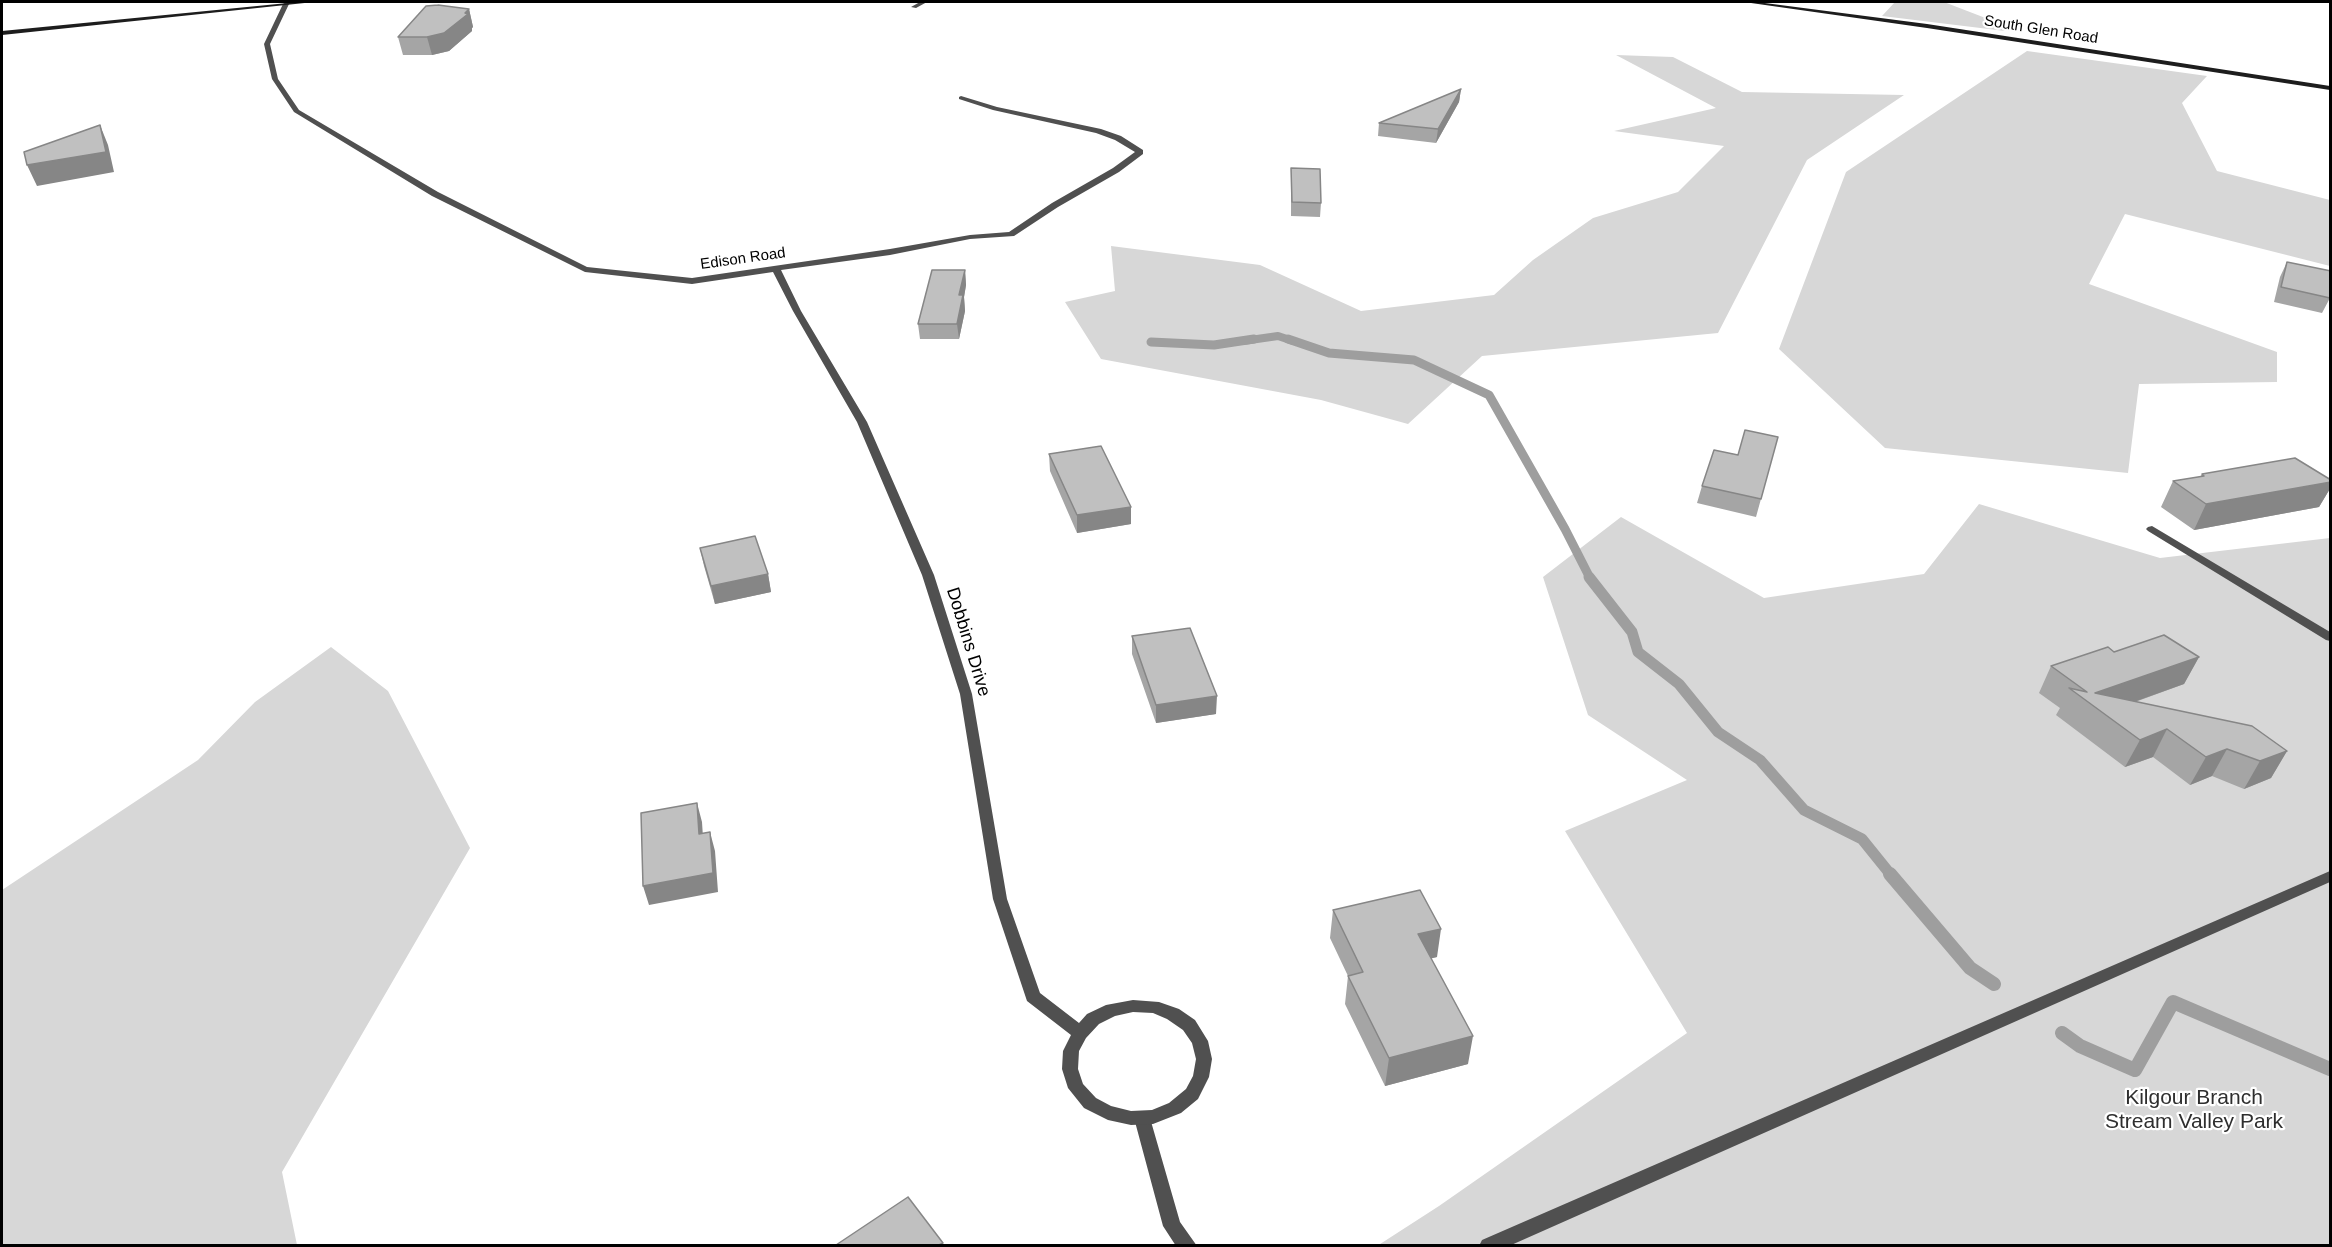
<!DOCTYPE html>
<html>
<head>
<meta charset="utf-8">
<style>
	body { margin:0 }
	#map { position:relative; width:2332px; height:1247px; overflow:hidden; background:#fff; font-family:Helvetica,sans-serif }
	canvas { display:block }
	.frame { position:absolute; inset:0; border:3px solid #000; pointer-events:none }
</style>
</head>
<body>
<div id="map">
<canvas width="2332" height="1247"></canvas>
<div class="frame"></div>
</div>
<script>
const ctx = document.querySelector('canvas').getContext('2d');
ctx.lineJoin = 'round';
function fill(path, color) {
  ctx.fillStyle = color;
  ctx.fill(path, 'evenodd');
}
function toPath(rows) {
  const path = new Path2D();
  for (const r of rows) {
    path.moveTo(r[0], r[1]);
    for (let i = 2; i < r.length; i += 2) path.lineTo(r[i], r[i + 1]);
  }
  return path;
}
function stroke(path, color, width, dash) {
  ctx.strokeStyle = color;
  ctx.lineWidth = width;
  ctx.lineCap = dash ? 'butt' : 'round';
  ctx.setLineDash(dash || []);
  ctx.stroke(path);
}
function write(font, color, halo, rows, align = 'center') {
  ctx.font = font + ' Helvetica,sans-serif';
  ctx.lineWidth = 4.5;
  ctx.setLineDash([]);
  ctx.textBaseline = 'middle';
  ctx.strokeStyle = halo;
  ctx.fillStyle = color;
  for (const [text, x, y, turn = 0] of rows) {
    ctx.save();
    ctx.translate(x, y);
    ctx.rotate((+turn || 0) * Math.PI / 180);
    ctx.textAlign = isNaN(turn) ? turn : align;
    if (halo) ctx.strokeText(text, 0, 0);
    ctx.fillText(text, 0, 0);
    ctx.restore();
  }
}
const green = toPath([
	[1895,2,1944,2,2001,24,2005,31,1882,16],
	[2027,51,2207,76,2182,103,2217,171,2330,200,2330,266,2125,214,2089,284,2277,352,2277,382,2139,384,2128,473,1885,448,1779,349,1846,172],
	[1616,55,1673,57,1742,92,1904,95,1807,160,1718,333,1482,356,1408,424,1321,400,1101,359,1065,302,1115,291,1111,246,1260,265,1361,311,1494,295,1533,260,1593,218,1678,192,1724,146,1614,131,1716,108],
	[1979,504,2160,558,2330,538,2330,1245,1377,1246,1439,1206,1687,1033,1565,831,1687,780,1588,715,1543,577,1621,517,1764,598,1924,574],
	[331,647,388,691,470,848,282,1172,297,1245,2,1245,2,890,198,760,255,702]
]);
const streamFar3 = toPath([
	[1243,341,1278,336,1293,341]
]);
const streamFar2 = toPath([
	[1288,339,1329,353,1414,360,1489,395,1565,529,1590,578],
	[1151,342,1214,345,1254,339]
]);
const streamFar1 = toPath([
	[1589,577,1632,632,1638,652,1679,684,1718,732,1760,760,1804,810,1862,839,1891,875]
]);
const stream = toPath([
	[1890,874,1970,968,1994,984],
	[2062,1033,2080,1046,2135,1070,2173,1002,2330,1069]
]);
const lane = toPath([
	[920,2,927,2,916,8,911,7,920,2],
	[2152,526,2330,632,2330,641,2326,640,2148,531,2146,529,2148,527,2152,526],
	[2330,871,2330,882,1509,1246,1479,1246,1482,1240,2330,871],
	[1142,1111,1148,1113,1150,1118,1180,1222,1197,1246,1176,1246,1163,1226,1134,1118,1136,1113,1142,1111]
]);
const street = toPath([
	[286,2,289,4,270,44,278,79,299,110,438,192,587,267,692,278,890,249,970,235,1009,232,1052,203,1113,168,1135,152,1115,140,1096,133,993,110,959,99,959,97,961,96,997,107,1101,129,1121,136,1143,150,1143,154,1119,172,1058,207,1014,236,970,239,890,255,781,270,801,311,867,422,934,575,972,694,1007,899,1040,993,1079,1023,1087,1014,1106,1005,1133,1000,1159,1002,1179,1009,1195,1020,1208,1041,1212,1059,1209,1077,1198,1099,1181,1113,1153,1124,1131,1125,1108,1120,1084,1108,1068,1088,1062,1069,1063,1051,1071,1035,1027,1001,993,899,960,694,922,575,857,422,793,311,773,272,692,284,585,272,432,196,294,112,272,79,264,44,283,4,286,2],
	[1133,1012,1153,1013,1167,1019,1183,1030,1192,1043,1196,1059,1193,1076,1186,1089,1169,1103,1152,1110,1131,1111,1111,1106,1096,1098,1083,1084,1078,1069,1079,1051,1086,1038,1099,1024,1115,1016,1133,1012]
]);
const secondary = toPath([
	[298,2,314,2,2,35,2,31,298,2],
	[1744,2,1757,2,1927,24,2330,86,2330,90,1927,28,1744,2]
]);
const wall = toPath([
	[469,9,473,27,472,28,472,31,449,51,432,55,403,55,398,37],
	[1461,89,1459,102,1436,143,1378,136,1379,123],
	[1291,168,1321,203,1320,217,1291,216],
	[2287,262,2330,298,2322,313,2274,302,2280,277],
	[965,270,966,285,964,297,965,311,959,339,920,339,918,324],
	[1778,437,1756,517,1697,503,1702,486,1738,455],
	[1049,454,1131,507,1131,524,1077,533,1050,471],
	[2202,474,2331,480,2331,487,2319,507,2194,530,2161,507,2173,481,2200,477],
	[700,548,768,574,771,592,715,604,704,566],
	[1132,636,1216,714,1156,723,1132,654],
	[2199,657,2184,684,2135,702,2287,751,2271,778,2244,789,2212,776,2190,785,2153,757,2125,767,2056,715,2060,708,2039,693,2051,666],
	[1333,910,1437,957,1431,958,1468,1064,1385,1086,1345,1004,1348,976,1330,938]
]);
const shadedWall = toPath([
	[469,9,473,27,472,28,472,31,449,51,432,55,427,37,465,13],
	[1461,89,1459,102,1436,143,1438,129],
	[100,125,108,145,114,172,37,186,27,165],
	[965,270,966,285,964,297,965,311,959,339,957,324,959,295],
	[2331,482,2331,487,2319,507,2194,530,2206,504],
	[1131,507,1131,524,1077,533,1077,515],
	[768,574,771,592,715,604,711,586],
	[2199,657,2184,684,2103,713,2095,693],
	[1217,696,1216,714,1156,723,1156,705],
	[2167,729,2153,757,2125,767,2140,740],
	[2227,749,2212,776,2190,785,2206,757],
	[2287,751,2271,778,2244,789,2260,761],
	[697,803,702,822,704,853,699,834],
	[710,832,715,851,718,892,649,905,643,886],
	[1441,929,1437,957,1413,963,1418,934],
	[1473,1036,1468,1064,1385,1086,1389,1058]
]);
const building = toPath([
	[438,5,469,9,465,13,468,14,444,33,427,37,398,37,426,6,438,5],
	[1461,89,1438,129,1379,123,1461,89],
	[100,125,106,152,27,165,24,152,100,125],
	[1291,168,1320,169,1321,203,1292,202,1291,168],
	[2287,262,2331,271,2330,298,2281,287,2287,262],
	[932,270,965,270,959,295,963,295,957,324,918,324,932,270],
	[1745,430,1778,437,1761,499,1702,486,1714,450,1738,455,1745,430],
	[1101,446,1131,507,1077,515,1049,454,1101,446],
	[2295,458,2331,480,2331,482,2206,504,2173,481,2204,476,2202,474,2295,458],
	[755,536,768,574,711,586,700,548,755,536],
	[1190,628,1217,696,1156,705,1132,636,1190,628],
	[2164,635,2199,657,2095,693,2252,726,2287,751,2260,761,2227,749,2206,757,2167,729,2140,740,2069,688,2087,692,2051,666,2108,647,2114,652,2164,635],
	[697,803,699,834,710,832,713,873,643,886,641,813,697,803],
	[1420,890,1441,929,1418,934,1473,1036,1389,1058,1348,976,1363,972,1333,910,1420,890],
	[908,1197,943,1243,939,1245,836,1245,908,1197]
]);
const farStreetnames = [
	["South Glen Road",2041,30,9],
	["Edison Road",743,259,-8]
];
const streetNames = [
	["Dobbins Drive",968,642,73]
];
const nearParknames = [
	["Kilgour Branch",2194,1098],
	["Stream Valley Park",2194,1122]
];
fill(green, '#d7d7d7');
stroke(streamFar3, '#9e9e9e', 8);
stroke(streamFar2, '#9e9e9e', 9);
stroke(streamFar1, '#9e9e9e', 11);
stroke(stream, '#9e9e9e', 14);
fill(lane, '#505050');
fill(street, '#505050');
fill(secondary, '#1d1d1d');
fill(wall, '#a5a5a5');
fill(shadedWall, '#868686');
fill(building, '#c0c0c0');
stroke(building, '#868686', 1.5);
write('15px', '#000', '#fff', farStreetnames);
write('18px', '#000', '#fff', streetNames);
write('21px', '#2e2e2e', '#fff', nearParknames);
</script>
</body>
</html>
